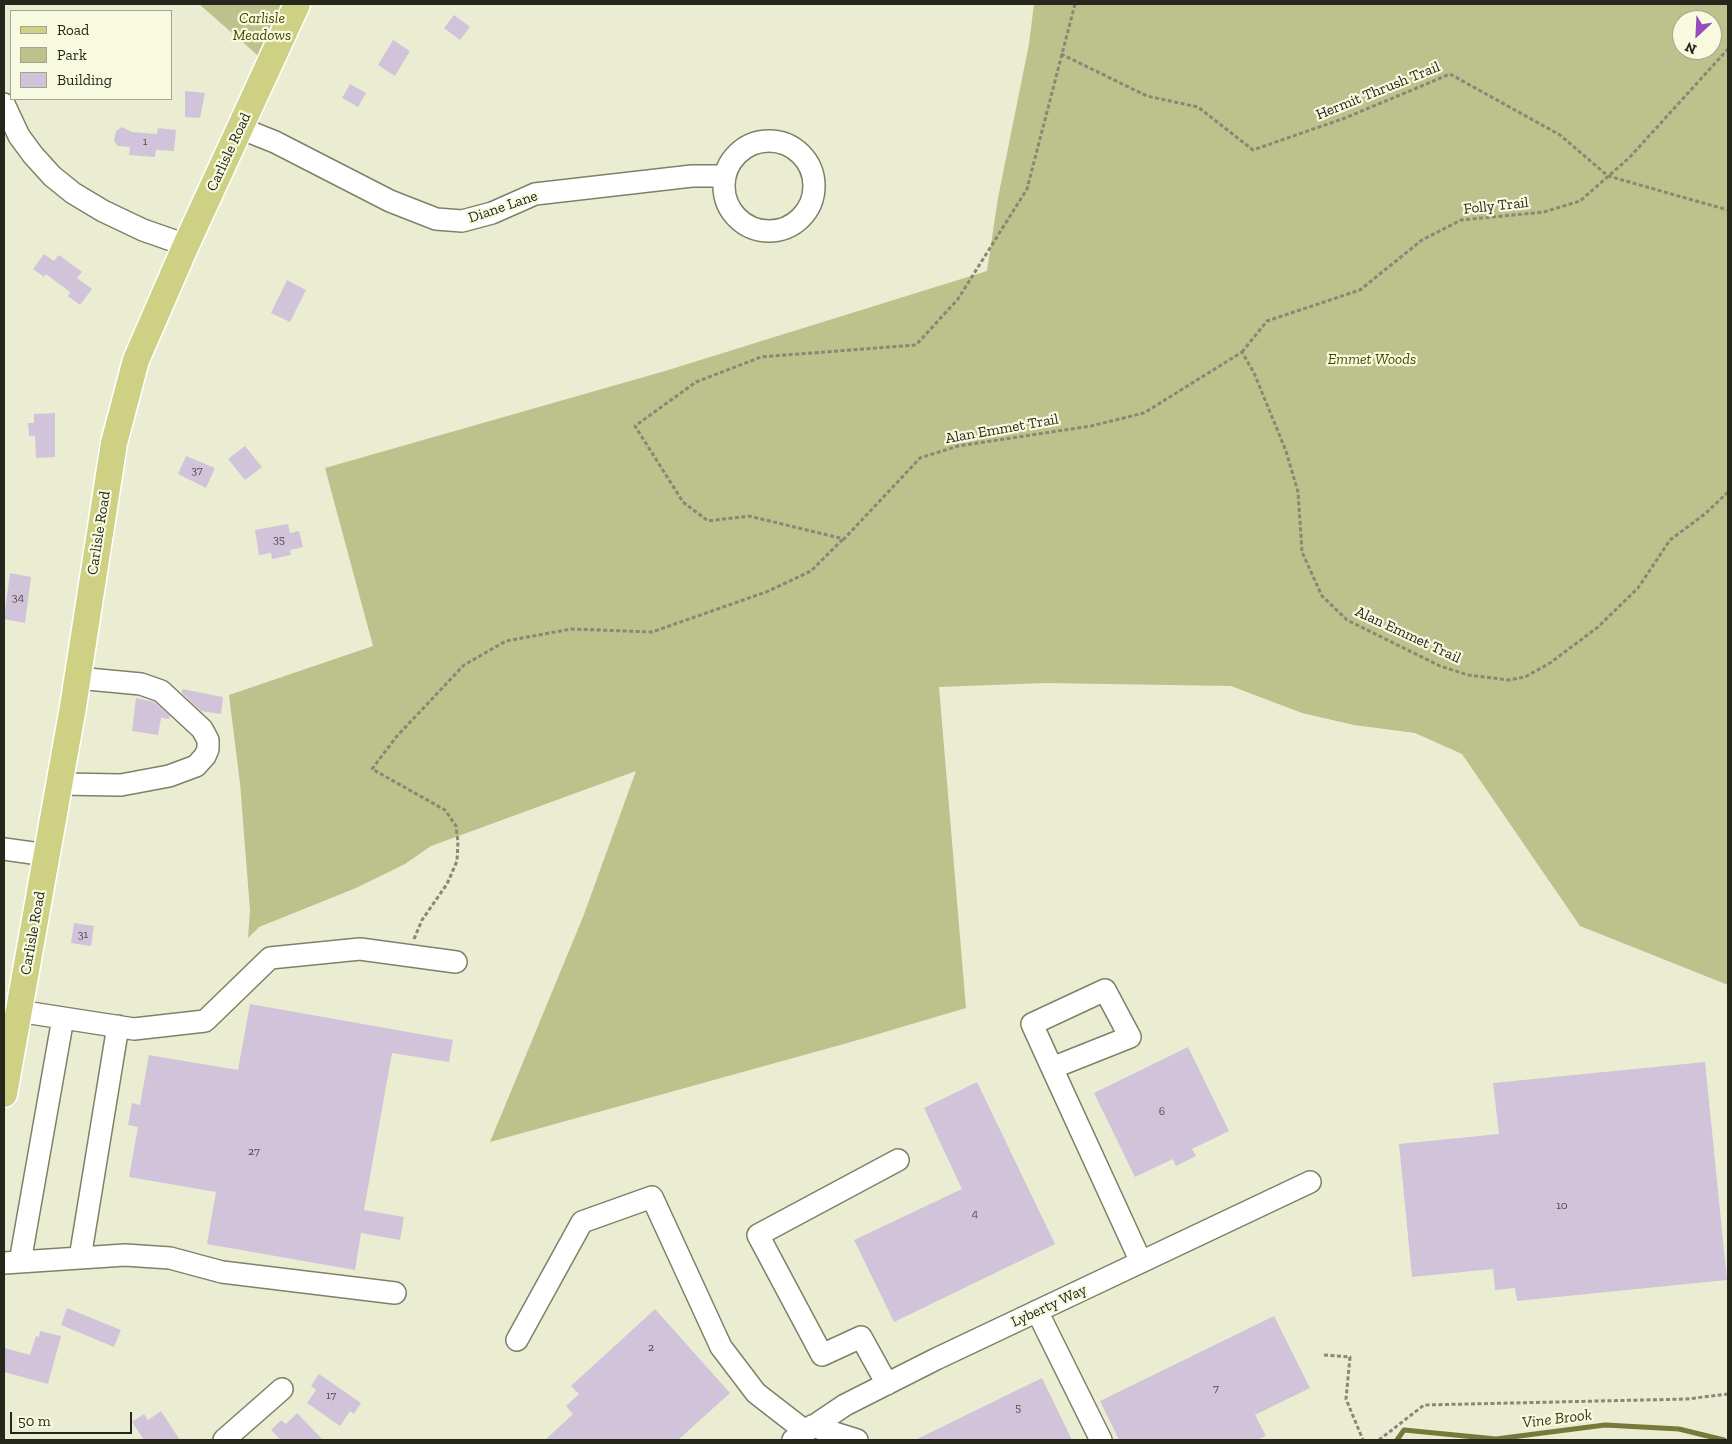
<!DOCTYPE html>
<html>
<head>
<meta charset="utf-8">
<style>
	body { margin:0 }
	#map { position:relative; width:1732px; height:1444px; overflow:hidden; background:#ebedd2; font-family:"Zilla Slab",serif }
	canvas { display:block }
	.frame { position:absolute; inset:0; border:5px solid #25261c; pointer-events:none }
	.legend { position:absolute; left:10px; top:10px; width:162px; height:90px; box-sizing:border-box; background:#f8fadf; border:1px solid #a4a591; margin:0; padding:6px 9px; list-style:none; font-size:15px; color:#25261c }
	.legend li { display:flex; align-items:center; gap:10px; height:25px }
	.legend b { width:25px; border:1px solid #a4a591 }
	.north { position:absolute; left:1672px; top:10px; width:50px; height:50px; box-sizing:border-box; background:#f8fadf; border:1px solid #a4a591; border-radius:50%; rotate:205deg; font-size:14px; font-weight:700; line-height:20px; text-align:center; color:#25261c }
	.north::after { content:''; display:block; margin:auto; width:18px; height:22px; background:#984cbe; clip-path:polygon(50% 0,100% 100%,50% 72%,0 100%) }
	.scale { position:absolute; left:10px; top:1412px; width:122px; height:22px; box-sizing:border-box; border:2px solid #25261c; border-top:0; padding-left:6px; font-size:15px; line-height:18px; white-space:nowrap; color:#25261c; -webkit-text-stroke:4px #f8fadf; paint-order:stroke }
</style>
</head>
<body>
<div id="map">
<canvas width="1732" height="1444"></canvas>
<div class="frame"></div>
<ul class="legend">
<li><b style="height:6px;background:#ced084"></b>Road</li>
<li><b style="height:14px;background:#bdc18c"></b>Park</li>
<li><b style="height:14px;background:#d1c3da"></b>Building</li>
</ul>
<div class="north">N</div>
<div class="scale">50 m</div>
</div>
<script>
const ctx = document.querySelector('canvas').getContext('2d');
ctx.lineJoin = 'round';
function fill(path, color) {
  ctx.fillStyle = color;
  ctx.fill(path, 'evenodd');
}
function toPath(rows) {
  const path = new Path2D();
  for (const r of rows) {
    if (r.length === 3) {
      path.moveTo(r[0] + r[2], r[1]);
      path.arc(r[0], r[1], r[2], 0, 2 * Math.PI);
      continue;
    }
    path.moveTo(r[0], r[1]);
    for (let i = 2; i < r.length; i += 2) path.lineTo(r[i], r[i + 1]);
  }
  return path;
}
function stroke(path, color, width, dash) {
  ctx.strokeStyle = color;
  ctx.lineWidth = width;
  ctx.lineCap = dash ? 'butt' : 'round';
  ctx.setLineDash(dash || []);
  ctx.stroke(path);
}
function write(font, color, halo, rows, align = 'center') {
  ctx.font = font + ' "Zilla Slab",serif';
  ctx.lineWidth = 4.5;
  ctx.setLineDash([]);
  ctx.textBaseline = 'middle';
  ctx.strokeStyle = halo;
  ctx.fillStyle = color;
  for (const [text, x, y, turn = 0] of rows) {
    ctx.save();
    ctx.translate(x, y);
    ctx.rotate((+turn || 0) * Math.PI / 180);
    ctx.textAlign = isNaN(turn) ? turn : align;
    if (halo) ctx.strokeText(text, 0, 0);
    ctx.fillText(text, 0, 0);
    ctx.restore();
  }
}
const green = toPath([
	[199,4,298,4,272,68],
	[1034,4,1728,4,1728,985,1580,926,1462,754,1415,733,1354,725,1302,713,1231,686,1046,683,939,687,966,1008,851,1042,490,1142,583,917,636,771,431,846,405,864,356,888,259,927,248,938,250,910,240,783,229,695,373,646,325,468,665,371,987,271,998,198,1029,44],
	[1682,20,1712,20,1712,50,1682,50]
]);
const stream = toPath([
	[1397,1440,1404,1430,1496,1439,1605,1425,1679,1429,1724,1440]
]);
const building = toPath([
	[454,15,470,27,460,40,444,28],
	[393,40,410,51,395,76,378,65],
	[350,84,366,93,358,107,342,98],
	[185,91,205,93,200,118,185,117],
	[122,127,132,132,157,134,158,128,176,130,174,151,156,150,155,157,129,155,130,147,118,146,114,141,116,131],
	[44,254,54,261,59,255,82,272,77,278,92,289,80,305,68,296,70,292,46,274,44,277,33,269],
	[287,280,306,290,290,322,271,313],
	[55,413,55,457,36,458,35,436,29,436,28,423,34,423,34,414],
	[245,446,262,467,245,480,228,459],
	[186,456,215,468,206,488,178,474],
	[288,524,290,533,299,531,303,547,290,550,291,555,272,559,271,553,259,555,255,530],
	[10,573,31,577,25,623,4,619],
	[182,689,223,697,221,714,201,711,182,693],
	[136,698,154,702,170,716,169,719,161,718,158,735,132,731],
	[74,923,94,926,91,946,71,943],
	[250,1004,453,1040,449,1062,392,1053,364,1210,404,1217,400,1240,361,1233,355,1270,207,1244,216,1192,129,1177,138,1127,128,1125,132,1103,140,1105,149,1055,238,1070],
	[1188,1047,1229,1131,1192,1149,1196,1156,1176,1166,1173,1159,1135,1177,1094,1093],
	[1705,1062,1727,1280,1517,1301,1515,1288,1495,1290,1493,1269,1412,1277,1399,1144,1499,1134,1493,1083],
	[977,1082,1055,1244,894,1322,854,1240,962,1189,924,1108],
	[67,1308,121,1330,114,1347,61,1325],
	[655,1309,730,1393,678,1440,545,1440,573,1414,566,1406,579,1394,571,1386],
	[1274,1316,1310,1388,1255,1415,1266,1436,1257,1440,1119,1440,1100,1401],
	[40,1331,61,1336,48,1384,4,1372,4,1348,30,1355,36,1336,39,1337],
	[319,1374,361,1403,354,1414,350,1411,340,1426,307,1403,316,1390,311,1386],
	[1042,1378,1072,1440,915,1440],
	[161,1411,180,1440,144,1440,132,1422,144,1414,148,1420],
	[297,1413,323,1440,281,1440,271,1430,281,1420,286,1424]
]);
const path = toPath([
	[1075,4,1027,189,958,299,916,345,761,357,696,382,635,426,683,502,708,521,749,516,844,539,920,458,958,446,1091,426,1144,413,1242,352,1254,373,1286,451,1298,492,1302,552,1322,596,1347,620,1440,666,1468,675,1509,680,1525,677,1550,663,1598,627,1638,588,1670,540,1706,513,1728,492],
	[1061,54,1147,96,1198,107,1253,150,1345,118,1450,74,1560,135,1608,176,1728,210],
	[1242,352,1267,321,1360,290,1422,240,1461,220,1544,212,1580,201,1629,158,1728,49],
	[414,939,422,920,447,884,457,861,458,842,456,826,445,810,372,769,397,736,464,665,506,641,571,629,652,632,766,592,811,571,843,539],
	[1324,1355,1350,1357,1346,1399,1363,1440],
	[1379,1440,1424,1405,1687,1399,1728,1394]
]);
const minor = toPath([
	[4,104,19,136,33,155,52,176,73,193,103,211,143,230,186,245],
	[240,128,275,142,390,201,436,219,462,221,492,213,535,194,692,176,725,176],
	[769,186,45],
	[59,784,121,785,169,776,196,766,205,756,208,749,208,740,202,729,161,691,141,684,77,678],
	[4,849,47,855],
	[18,1011,134,1029,205,1021,270,958,360,949,456,962],
	[1052,1068,1130,1037,1105,990,1032,1024,1052,1068,1141,1262],
	[80,1258,118,1026],
	[20,1262,63,1018],
	[4,1263,125,1255,170,1258,222,1272,395,1293],
	[1037,1311,1101,1440],
	[517,1340,582,1222,652,1197,721,1347,756,1393,805,1431],
	[887,1384,861,1337,822,1355,758,1235,898,1160],
	[812,1426,857,1440],
	[224,1440,282,1389],
	[793,1440,845,1405,936,1359,1310,1182]
]);
const major = toPath([
	[4,1094,73,707,114,443,136,360,186,245,297,4]
]);
const numberNames = [
	["1",145,142],
	["37",197,471],
	["35",279,540],
	["34",18,598],
	["31",83,935],
	["6",1162,1112],
	["27",254,1152],
	["10",1562,1206],
	["4",975,1214],
	["2",651,1348],
	["7",1216,1389],
	["17",331,1396],
	["5",1018,1408]
];
const parkNames = [
	["Carlisle",262,19],
	["Meadows",262,36],
	["Emmet Woods",1372,360]
];
const streetNames = [
	["Hermit Thrush Trail",1378,91,-22],
	["Carlisle Road",229,152,-65],
	["Folly Trail",1496,206,-6],
	["Diane Lane",503,207,-19],
	["Alan Emmet Trail",1002,429,-10],
	["Carlisle Road",99,533,-81],
	["Alan Emmet Trail",1408,635,25],
	["Carlisle Road",33,933,-80],
	["Lyberty Way",1049,1306,-25]
];
const waterNames = [
	["Vine Brook",1557,1419,-7]
];
fill(green, '#bdc18c');
stroke(stream, '#767939', 5);
fill(building, '#d1c3da');
stroke(minor, '#7e8068', 24);
stroke(major, '#fff', 29);
stroke(path, '#878876', 3, [4, 2.5]);
stroke(minor, '#fff', 21);
stroke(major, '#ced084', 26);
write('12px', '#504d4c', null, numberNames);
write('italic 15px', '#474901', '#f8fadf', parkNames);
write('15px', '#25261c', '#f8fadf', streetNames);
write('italic 16px', '#363812', '#f8fadf', waterNames);
</script>
</body>
</html>
